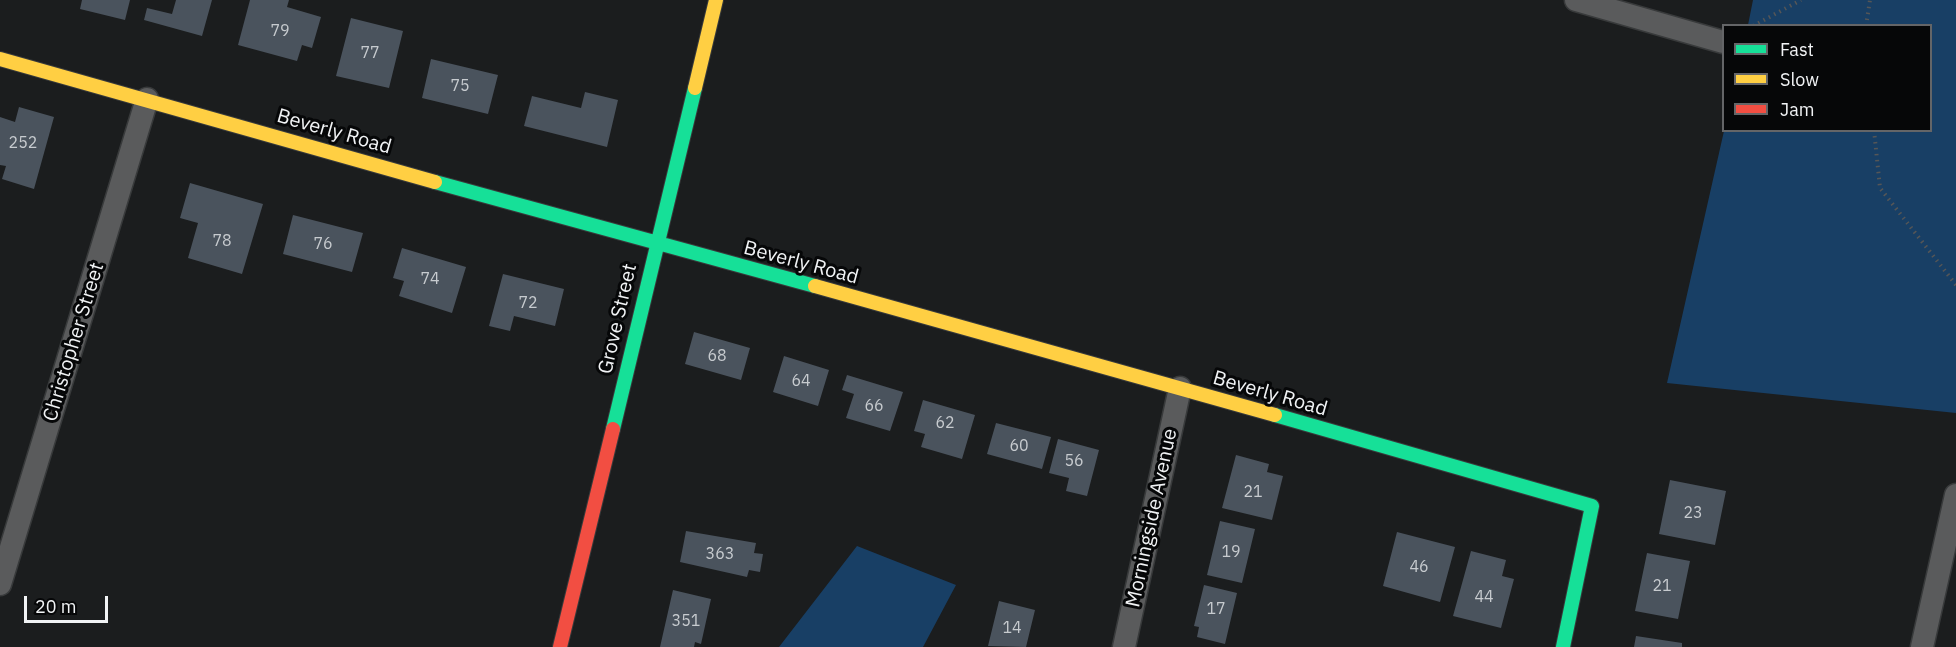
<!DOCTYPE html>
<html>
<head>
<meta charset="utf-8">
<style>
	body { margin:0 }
	#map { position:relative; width:1956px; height:647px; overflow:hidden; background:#1b1d1e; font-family:"IBM Plex Sans",sans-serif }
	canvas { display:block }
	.legend { position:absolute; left:1722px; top:24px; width:210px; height:108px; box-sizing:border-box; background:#060708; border:2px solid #646567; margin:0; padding:8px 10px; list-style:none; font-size:18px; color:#f1f3f5 }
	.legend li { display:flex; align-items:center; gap:12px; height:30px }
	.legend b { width:30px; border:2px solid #646567 }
	.scale { position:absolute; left:24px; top:596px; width:84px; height:27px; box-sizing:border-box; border:3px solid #f1f3f5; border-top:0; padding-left:8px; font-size:18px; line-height:21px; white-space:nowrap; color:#f1f3f5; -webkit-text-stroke:4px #060708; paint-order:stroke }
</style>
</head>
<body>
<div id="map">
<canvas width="1956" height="647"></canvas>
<ul class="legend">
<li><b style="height:8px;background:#16e098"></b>Fast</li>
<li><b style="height:8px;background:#ffcf43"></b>Slow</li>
<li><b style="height:8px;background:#f24e42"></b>Jam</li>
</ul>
<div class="scale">20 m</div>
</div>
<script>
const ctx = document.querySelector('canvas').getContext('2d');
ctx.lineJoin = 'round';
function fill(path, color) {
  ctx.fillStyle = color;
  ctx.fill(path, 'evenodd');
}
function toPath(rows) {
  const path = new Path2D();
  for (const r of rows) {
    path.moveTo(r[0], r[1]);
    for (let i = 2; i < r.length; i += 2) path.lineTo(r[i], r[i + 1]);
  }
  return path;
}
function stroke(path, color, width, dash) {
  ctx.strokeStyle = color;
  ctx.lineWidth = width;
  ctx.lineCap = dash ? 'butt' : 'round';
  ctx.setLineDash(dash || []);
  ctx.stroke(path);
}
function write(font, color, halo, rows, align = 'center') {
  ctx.font = font + ' "IBM Plex Sans",sans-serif';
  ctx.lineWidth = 6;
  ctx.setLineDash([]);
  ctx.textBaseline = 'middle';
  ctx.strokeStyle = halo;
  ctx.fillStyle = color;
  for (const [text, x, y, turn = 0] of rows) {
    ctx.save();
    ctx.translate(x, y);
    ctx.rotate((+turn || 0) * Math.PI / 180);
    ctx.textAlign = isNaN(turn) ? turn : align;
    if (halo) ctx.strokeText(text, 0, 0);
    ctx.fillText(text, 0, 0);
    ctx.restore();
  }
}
const forest = toPath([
	[1753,0,1956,0,1956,413,1667,383,1724,131,1930,130,1930,26,1748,25],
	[857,546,956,585,923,647,779,647]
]);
const building = toPath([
	[82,0,130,0,125,20,80,9],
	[176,0,212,0,202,36,144,20,147,8,172,14],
	[250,0,289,0,287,7,321,17,312,48,302,45,297,61,238,45],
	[351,18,403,31,389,88,336,76],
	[431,59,498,75,488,114,422,98],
	[585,92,618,100,607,147,524,126,532,96,581,108],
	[19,107,54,117,34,189,2,179,6,166,0,165,0,117,15,122],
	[190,183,263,204,242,274,188,258,198,223,180,218],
	[293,215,363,233,352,272,283,254],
	[402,248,466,267,452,313,399,296,404,281,393,278],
	[503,274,564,289,555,326,514,316,510,331,489,326],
	[694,332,750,348,741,380,685,364],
	[784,356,829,370,818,406,773,392],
	[847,375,903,392,890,431,846,418,854,394,842,390],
	[923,400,975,415,962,459,921,447,925,434,914,431],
	[996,423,1051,437,1042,469,987,454],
	[1058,439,1099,450,1087,496,1066,491,1069,478,1049,473],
	[1236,455,1269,464,1267,472,1283,476,1272,520,1222,508],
	[1670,480,1726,491,1715,545,1659,534],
	[1220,521,1255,529,1242,583,1207,575],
	[686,531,756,543,754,553,763,554,760,572,749,570,747,577,680,562],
	[1397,532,1455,547,1440,602,1383,586],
	[1471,551,1506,560,1502,576,1514,579,1501,628,1453,616],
	[1647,553,1690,561,1678,619,1635,611],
	[1204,585,1237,593,1225,644,1197,637,1199,627,1194,626],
	[673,590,711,599,701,644,695,642,694,647,660,647],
	[999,601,1035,610,1026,647,988,646],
	[1636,636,1682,643,1682,647,1634,647]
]);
const path = toPath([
	[1753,26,1801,0],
	[1866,26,1870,0],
	[1874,130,1880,188,1956,285]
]);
const street = toPath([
	[1576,0,1723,42],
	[0,584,147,99],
	[1124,647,1180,388],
	[1922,647,1956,495]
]);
const fast = toPath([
	[435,182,815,286],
	[1275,415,1592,506,1563,647],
	[613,429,695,88]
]);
const slow = toPath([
	[0,59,435,182],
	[695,88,716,0],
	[815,286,1275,415]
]);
const jam = toPath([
	[560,647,613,429]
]);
const numberNames = [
	["79",280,31],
	["77",370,53],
	["75",460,86],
	["252",23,143],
	["78",222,241],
	["76",323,244],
	["74",430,279],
	["72",528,303],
	["68",717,356],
	["64",801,381],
	["66",874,406],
	["62",945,423],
	["60",1019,446],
	["56",1074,461],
	["21",1253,492],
	["23",1693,513],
	["19",1231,552],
	["363",720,554],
	["46",1419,567],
	["21",1662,586],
	["44",1484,597],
	["17",1216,609],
	["351",686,621],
	["14",1012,628]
];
const streetNames = [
	["Beverly Road",334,132,16],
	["Beverly Road",801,263,15],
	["Grove Street",618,319,-77],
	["Christopher Street",74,342,-73],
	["Beverly Road",1270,394,16],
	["Morningside Avenue",1152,518,-78]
];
fill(forest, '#183f65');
fill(building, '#4a535d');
stroke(street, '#383a3b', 25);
stroke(fast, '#383a3b', 16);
stroke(slow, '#383a3b', 16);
stroke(jam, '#383a3b', 16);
stroke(path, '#555657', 4, [1.5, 4.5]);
stroke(street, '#5a5b5c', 22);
stroke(fast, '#16e098', 14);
stroke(slow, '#ffcf43', 14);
stroke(jam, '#f24e42', 14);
write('16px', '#c7cbcf', null, numberNames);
write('20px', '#f1f3f5', '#060708', streetNames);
</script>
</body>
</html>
